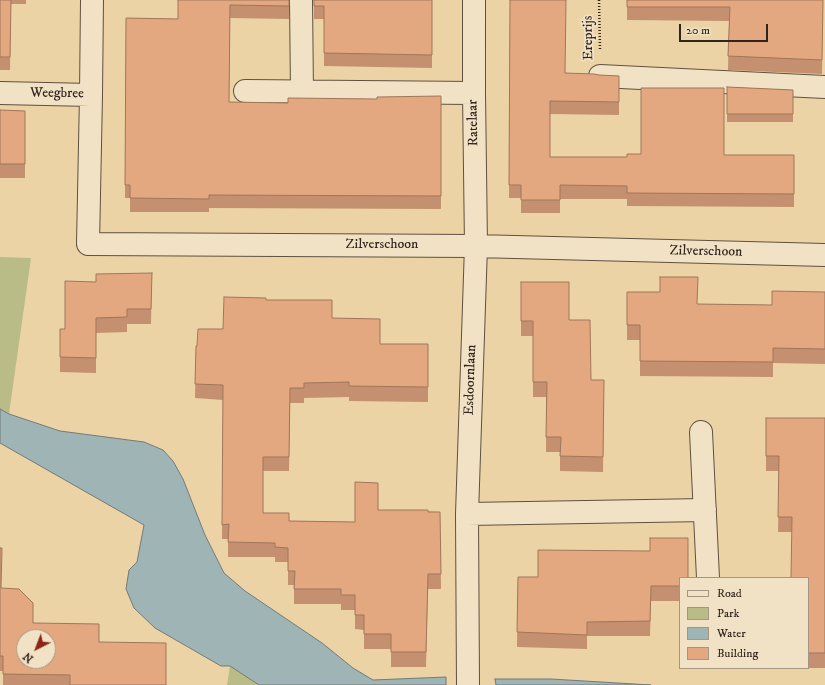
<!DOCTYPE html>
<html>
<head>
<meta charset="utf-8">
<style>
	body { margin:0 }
	#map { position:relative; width:825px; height:685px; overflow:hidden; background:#ebd3a6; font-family:"IM FELL DW Pica",serif }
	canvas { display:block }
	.legend { position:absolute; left:679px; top:577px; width:130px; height:92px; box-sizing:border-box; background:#f2e2c5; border:1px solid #a49682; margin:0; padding:5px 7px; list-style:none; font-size:12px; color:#30241e }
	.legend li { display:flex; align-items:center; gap:8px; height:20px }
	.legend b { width:20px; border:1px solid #a49682 }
	.north { position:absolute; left:16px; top:629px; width:40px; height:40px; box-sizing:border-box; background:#f2e2c5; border:1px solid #a49682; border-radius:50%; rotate:222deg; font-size:11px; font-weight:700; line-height:16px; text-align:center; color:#30241e }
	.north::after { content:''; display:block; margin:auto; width:14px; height:18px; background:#8f2418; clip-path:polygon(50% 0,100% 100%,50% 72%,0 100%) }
	.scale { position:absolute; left:679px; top:24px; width:89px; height:18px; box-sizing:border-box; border:2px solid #30241e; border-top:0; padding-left:5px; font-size:12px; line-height:14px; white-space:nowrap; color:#30241e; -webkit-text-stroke:3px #f2e2c5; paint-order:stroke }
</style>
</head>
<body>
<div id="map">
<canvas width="825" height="685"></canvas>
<ul class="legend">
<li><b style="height:5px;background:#f2e2c5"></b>Road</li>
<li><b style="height:11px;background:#b9bc86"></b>Park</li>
<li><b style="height:11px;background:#9fb4b4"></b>Water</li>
<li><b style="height:11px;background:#e4a881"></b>Building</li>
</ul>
<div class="north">N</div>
<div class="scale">20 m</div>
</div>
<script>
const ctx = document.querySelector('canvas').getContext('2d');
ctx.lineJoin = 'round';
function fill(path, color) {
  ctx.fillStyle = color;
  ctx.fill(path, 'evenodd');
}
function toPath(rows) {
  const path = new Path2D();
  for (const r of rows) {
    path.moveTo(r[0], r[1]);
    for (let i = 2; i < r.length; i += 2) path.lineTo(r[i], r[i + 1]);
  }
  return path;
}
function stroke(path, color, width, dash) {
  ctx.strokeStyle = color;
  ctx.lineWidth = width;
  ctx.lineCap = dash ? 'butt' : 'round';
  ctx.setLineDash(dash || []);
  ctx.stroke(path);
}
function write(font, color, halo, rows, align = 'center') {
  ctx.font = font + ' "IM FELL DW Pica",serif';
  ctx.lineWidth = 3.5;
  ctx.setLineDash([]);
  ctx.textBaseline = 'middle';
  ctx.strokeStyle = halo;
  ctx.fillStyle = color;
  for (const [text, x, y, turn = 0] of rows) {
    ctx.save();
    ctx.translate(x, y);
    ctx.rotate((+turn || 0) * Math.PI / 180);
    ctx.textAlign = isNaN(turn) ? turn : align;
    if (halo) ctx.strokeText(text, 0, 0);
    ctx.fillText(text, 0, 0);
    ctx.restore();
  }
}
const green = toPath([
	[0,257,31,258,9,414,0,409],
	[230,666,259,685,227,685]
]);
const water = toPath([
	[0,409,9,414,60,431,144,442,163,450,173,461,183,479,205,535,224,573,245,591,322,643,353,668,373,680,446,677,446,685,259,685,230,666,221,666,155,628,134,608,126,589,129,570,137,562,144,525,0,443,0,409],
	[495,679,551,679,651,685,496,685,495,679]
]);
const path = toPath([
	[599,0,600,49]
]);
const minor = toPath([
	[301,0,302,92],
	[600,76,825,87],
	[245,91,474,93],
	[0,93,91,95,92,0],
	[91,95,88,244,476,246,825,255],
	[701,432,708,578],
	[467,514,705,510],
	[468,685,467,514,476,246,474,93,474,0]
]);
const wall = toPath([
	[0,0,26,0,26,4,11,4,10,70,0,70],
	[178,0,289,0,289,19,230,18,229,102,288,103,441,96,441,209,209,208,209,212,130,212,130,198,125,198,126,18,178,19],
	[314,0,432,0,432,68,324,66,324,19,314,19],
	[510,0,566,73,619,76,619,115,550,114,550,157,627,157,724,155,794,155,794,207,627,206,627,199,560,199,560,213,521,213,521,198,509,198],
	[627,0,823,0,822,74,728,70,729,21,627,20],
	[727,87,793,90,793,122,727,122],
	[0,110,25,111,25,178,0,178],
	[152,273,151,324,127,324,127,332,96,333,96,373,60,372,60,329,65,329,96,282],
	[521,282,569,320,591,380,604,380,603,472,560,471,560,452,546,452,546,397,533,397,533,336,521,336],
	[627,292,698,304,772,305,825,292,825,364,773,363,773,377,640,376,640,340,627,340],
	[266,300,332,318,380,344,428,344,428,402,349,401,349,397,304,398,304,403,290,403,289,471,263,471,263,513,289,521,355,522,378,510,440,512,441,589,428,589,426,667,391,667,391,649,364,649,364,630,355,629,355,610,341,610,341,604,294,604,294,585,288,585,288,562,275,562,275,557,228,557,228,539,222,539,223,400,195,398,196,346,197,346,223,329],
	[766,418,825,418,825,668,808,668,808,578,792,532,778,532,779,471,766,471],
	[0,548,1,588,33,623,99,642,166,685,3,685,3,671,0,671],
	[518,577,680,578,680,601,651,601,650,636,587,636,587,649,517,647]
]);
const building = toPath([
	[0,0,11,0,10,57,0,57,0,0],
	[178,0,289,0,289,6,230,5,229,102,288,103,288,98,377,99,377,97,441,96,441,196,209,195,209,199,130,198,130,185,125,185,126,18,178,19,178,0],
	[314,0,432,0,432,55,324,53,324,6,314,6,314,0],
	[510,0,566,0,565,73,594,74,599,75,619,76,619,102,550,101,550,157,627,157,627,154,641,154,641,88,724,88,724,155,794,155,794,194,627,193,627,186,560,185,560,200,521,200,521,185,509,185,510,0],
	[627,0,823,0,822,60,728,56,730,7,627,7,627,0],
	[727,87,793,90,793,114,727,114,727,87],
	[0,110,25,111,25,164,0,164,0,110],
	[152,273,151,309,127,309,127,317,96,318,96,358,60,357,60,329,65,329,65,281,96,282,96,274,152,273],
	[660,277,698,277,697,304,772,305,772,291,825,292,825,349,773,348,773,362,640,361,640,325,627,325,627,292,660,292,660,277],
	[521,282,569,282,569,320,590,320,591,380,604,380,603,457,560,456,561,437,546,437,547,382,533,382,533,321,521,321,521,282],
	[224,297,266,298,266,300,332,300,332,318,380,319,380,344,428,344,428,387,349,386,349,382,304,383,304,388,290,388,289,457,263,457,263,513,289,513,289,521,355,522,355,482,378,483,378,510,428,510,428,512,440,512,441,574,428,574,426,652,391,652,391,634,364,634,364,615,355,615,355,595,341,595,341,589,294,589,295,571,288,571,288,548,275,547,275,543,228,542,229,524,222,525,223,385,195,384,196,346,197,346,198,329,223,329,224,297],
	[766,418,825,418,825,653,808,653,808,578,791,578,792,517,778,517,779,456,766,456,766,418],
	[650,538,688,538,688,578,680,578,680,586,651,586,650,621,587,622,587,635,517,632,518,577,538,577,538,550,650,551,650,538],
	[0,548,2,548,1,588,19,589,33,603,33,623,99,624,99,642,166,643,166,685,70,685,70,675,3,674,3,656,0,656,0,548],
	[24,637,48,637,48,661,24,661,24,637]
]);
const streetNames = [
	["Ereprijs",589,38,-91],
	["Weegbree",57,94,1],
	["Ratelaar",474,123,-91],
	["Zilverschoon",382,245],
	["Zilverschoon",706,252,1],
	["Esdoornlaan",471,380,-88]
];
fill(green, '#b9bc86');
fill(water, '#9fb4b4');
stroke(water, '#737a78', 1);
stroke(minor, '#5f5040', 24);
stroke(path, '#30241e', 2.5, [1, 2]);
stroke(minor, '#f2e2c5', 22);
fill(wall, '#c4906f');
fill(building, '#e4a881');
stroke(building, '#a0765a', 1);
write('14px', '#30241e', '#f2e2c5', streetNames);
</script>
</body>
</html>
